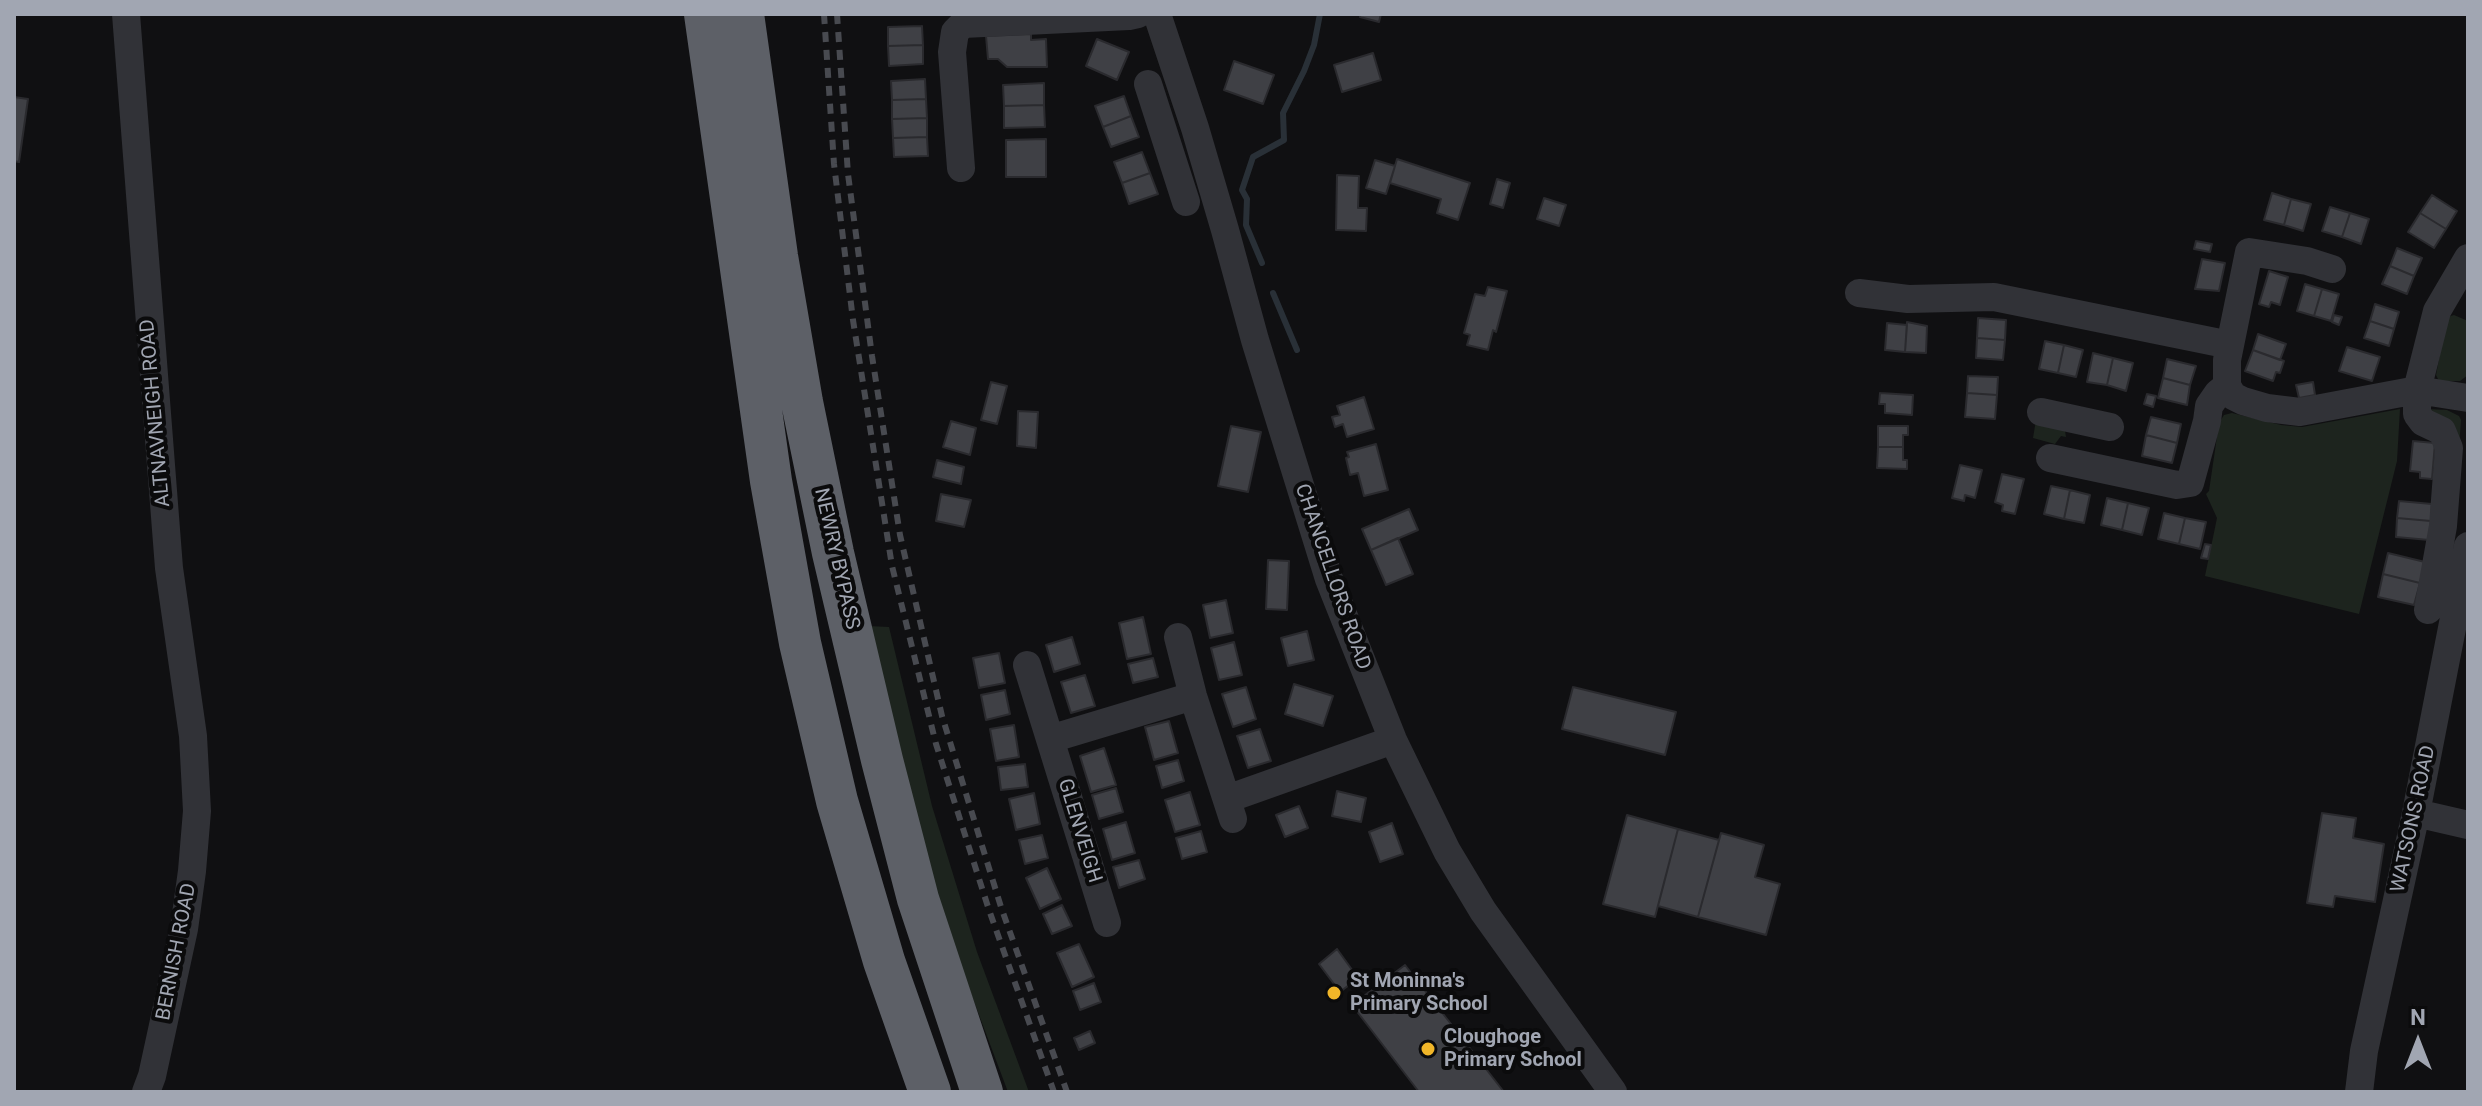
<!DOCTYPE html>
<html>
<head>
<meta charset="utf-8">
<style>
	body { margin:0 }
	#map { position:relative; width:2482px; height:1106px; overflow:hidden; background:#101012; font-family:Roboto,sans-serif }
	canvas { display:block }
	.frame { position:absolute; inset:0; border:16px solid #a1a6b2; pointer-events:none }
	.north { position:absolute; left:2378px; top:1002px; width:80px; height:80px; -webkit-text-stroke:6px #0b0b0c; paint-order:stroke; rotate:0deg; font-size:22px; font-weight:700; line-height:32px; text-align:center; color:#a1a6b2 }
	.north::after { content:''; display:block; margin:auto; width:28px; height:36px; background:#a1a6b2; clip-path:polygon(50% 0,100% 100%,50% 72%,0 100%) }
</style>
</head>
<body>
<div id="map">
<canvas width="2482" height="1106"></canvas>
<div class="frame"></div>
<div class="north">N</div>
</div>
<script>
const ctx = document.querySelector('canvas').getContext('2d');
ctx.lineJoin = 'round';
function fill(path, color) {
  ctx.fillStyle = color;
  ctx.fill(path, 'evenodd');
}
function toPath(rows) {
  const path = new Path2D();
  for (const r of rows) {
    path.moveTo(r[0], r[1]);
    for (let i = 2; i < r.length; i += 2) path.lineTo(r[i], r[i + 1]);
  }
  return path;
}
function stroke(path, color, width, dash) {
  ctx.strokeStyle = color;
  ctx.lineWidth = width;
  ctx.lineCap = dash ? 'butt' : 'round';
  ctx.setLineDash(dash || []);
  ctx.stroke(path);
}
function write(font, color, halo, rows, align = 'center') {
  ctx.font = font + ' Roboto,sans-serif';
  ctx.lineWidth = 8;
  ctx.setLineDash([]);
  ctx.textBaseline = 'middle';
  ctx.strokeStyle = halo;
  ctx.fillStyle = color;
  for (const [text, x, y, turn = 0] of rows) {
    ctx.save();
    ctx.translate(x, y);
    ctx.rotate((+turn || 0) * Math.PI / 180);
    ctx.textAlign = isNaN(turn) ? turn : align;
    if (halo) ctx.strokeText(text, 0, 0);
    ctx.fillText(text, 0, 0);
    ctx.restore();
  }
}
const green = toPath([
	[2454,315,2468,321,2468,375,2460,381,2439,381,2436,375,2447,317],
	[2400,409,2397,461,2359,614,2205,576,2217,518,2206,494,2209,491,2219,423,2224,415,2232,413,2281,425,2302,427],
	[2427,409,2447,410,2459,416,2461,420,2452,544,2450,515],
	[2036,420,2065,431,2066,437,2061,436,2055,444,2033,438],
	[868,626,889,627,932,806,977,952,1029,1092,1008,1092,940,911]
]);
const stream = toPath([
	[1262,263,1246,225,1247,199,1242,190,1253,157,1284,140,1283,113,1304,71,1314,45,1320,14],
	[1273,293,1297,350]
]);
const building = toPath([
	[1361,14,1381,14,1379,22,1360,17,1361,14],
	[922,26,923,45,888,46,888,27,922,26],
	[1031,34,1031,40,1046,39,1047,67,1007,67,998,59,988,59,986,36,1031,34],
	[1097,39,1129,52,1117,80,1086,66,1097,39],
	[923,45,923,64,889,66,888,46,923,45],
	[1373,53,1381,80,1342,92,1334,65,1373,53],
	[1234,61,1274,75,1263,104,1224,90,1234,61],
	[925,79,926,99,892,100,891,81,925,79],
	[1044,83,1044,105,1004,106,1003,85,1044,83],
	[1124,96,1131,116,1103,127,1095,106,1124,96],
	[14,97,28,99,19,162,14,161,14,97],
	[926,99,927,118,892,119,892,100,926,99],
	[1044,105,1045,127,1004,128,1004,106,1044,105],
	[1131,116,1139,137,1111,147,1103,127,1131,116],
	[927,118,927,137,893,138,892,119,927,118],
	[927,137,928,156,894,157,893,138,927,137],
	[1046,139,1046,177,1006,177,1006,140,1046,139],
	[1142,152,1150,173,1122,183,1114,162,1142,152],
	[1397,159,1470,183,1458,220,1437,213,1441,199,1390,183,1397,159],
	[1375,160,1395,166,1386,194,1366,188,1375,160],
	[1150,173,1158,194,1129,204,1122,183,1150,173],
	[1337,175,1359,176,1358,208,1367,208,1366,231,1336,230,1337,175],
	[1497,179,1510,183,1503,208,1490,204,1497,179],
	[2272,193,2291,199,2284,225,2264,220,2272,193],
	[2432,195,2457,211,2446,229,2420,213,2432,195],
	[1544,198,1566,205,1559,226,1537,219,1544,198],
	[2291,199,2311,204,2303,231,2284,225,2291,199],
	[2330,207,2350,213,2342,237,2322,231,2330,207],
	[2350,213,2369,219,2361,244,2342,237,2350,213],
	[2420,213,2446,229,2434,248,2408,232,2420,213],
	[2196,241,2212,244,2210,252,2194,249,2196,241],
	[2397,248,2422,258,2414,276,2390,266,2397,248],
	[2202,259,2225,263,2219,291,2195,289,2202,259],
	[2390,266,2414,276,2407,294,2382,284,2390,266],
	[2269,271,2288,277,2280,305,2271,302,2269,307,2259,304,2269,271],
	[2305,284,2322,289,2314,316,2297,311,2305,284],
	[1488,287,1507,291,1496,332,1493,330,1488,350,1467,345,1470,335,1464,333,1475,294,1485,296,1488,287],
	[2322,289,2339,294,2331,321,2314,316,2322,289],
	[2375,304,2399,312,2394,329,2370,321,2375,304],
	[2334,315,2342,317,2339,325,2332,322,2334,315],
	[1978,318,2006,320,2005,340,1977,338,1978,318],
	[2370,321,2394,329,2389,346,2364,338,2370,321],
	[1907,322,1927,326,1926,353,1905,352,1907,322],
	[1887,323,1907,325,1905,352,1885,350,1887,323],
	[2258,334,2286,344,2280,360,2253,350,2258,334],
	[1977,338,2005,340,2003,360,1976,358,1977,338],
	[2045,341,2064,345,2058,373,2039,369,2045,341],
	[2064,345,2083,350,2076,377,2058,373,2064,345],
	[2347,347,2380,357,2372,381,2339,371,2347,347],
	[2253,350,2284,361,2280,373,2276,372,2273,381,2245,371,2253,350],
	[2093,353,2113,358,2107,385,2087,382,2093,353],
	[2113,358,2133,363,2126,391,2107,385,2113,358],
	[2167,359,2196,366,2190,385,2163,378,2167,359],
	[1968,376,1998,377,1997,395,1967,393,1968,376],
	[2163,378,2190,385,2187,405,2158,398,2163,378],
	[991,382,1007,386,997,424,981,420,991,382],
	[2313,382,2315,395,2299,398,2296,385,2313,382],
	[1880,393,1913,395,1912,415,1885,413,1885,404,1879,404,1880,393],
	[1967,393,1997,395,1995,419,1965,417,1967,393],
	[2147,394,2156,396,2153,407,2144,404,2147,394],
	[1364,397,1374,429,1347,437,1343,424,1335,427,1332,417,1340,415,1337,406,1364,397],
	[1018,411,1038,412,1036,448,1017,446,1018,411],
	[2151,417,2181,424,2177,443,2146,435,2151,417],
	[951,421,976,428,970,455,943,447,951,421],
	[1231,426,1261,432,1248,492,1218,486,1231,426],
	[1878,426,1908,426,1908,435,1903,435,1903,447,1878,447,1878,426],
	[2146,435,2177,443,2172,463,2142,456,2146,435],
	[2413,441,2435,443,2432,479,2420,478,2420,472,2410,471,2413,441],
	[1376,444,1388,490,1364,496,1358,473,1350,475,1346,458,1349,457,1347,452,1376,444],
	[1878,447,1903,447,1903,460,1907,460,1907,469,1877,468,1878,447],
	[937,460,964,467,961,484,933,477,937,460],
	[1960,465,1982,470,1975,498,1965,495,1964,501,1952,498,1960,465],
	[2002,474,2024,479,2015,514,2002,511,2003,505,1995,502,2002,474],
	[2051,486,2070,490,2064,519,2044,514,2051,486],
	[2070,490,2090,495,2084,523,2064,519,2070,490],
	[941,494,971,500,964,527,936,521,941,494],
	[2107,498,2128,503,2122,530,2101,525,2107,498],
	[2399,501,2432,504,2431,521,2397,518,2399,501],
	[2128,503,2149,508,2142,535,2122,530,2128,503],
	[1409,509,1418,530,1371,550,1362,529,1409,509],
	[2164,513,2185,518,2179,544,2158,539,2164,513],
	[2185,518,2206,522,2200,549,2179,544,2185,518],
	[2397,518,2431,521,2429,540,2396,537,2397,518],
	[1398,538,1413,574,1386,585,1371,550,1398,538],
	[2205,544,2211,545,2208,559,2201,558,2205,544],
	[2388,553,2425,562,2420,583,2383,574,2388,553],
	[1268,560,1289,561,1287,610,1266,609,1268,560],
	[2383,574,2420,583,2414,605,2378,597,2383,574],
	[1226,600,1233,633,1210,638,1203,605,1226,600],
	[1143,617,1151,654,1127,659,1119,623,1143,617],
	[1307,631,1314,660,1288,666,1281,638,1307,631],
	[1072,637,1080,664,1054,672,1046,645,1072,637],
	[1234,642,1242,675,1219,680,1211,648,1234,642],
	[999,653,1005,683,979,688,973,658,999,653],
	[1153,658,1158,677,1133,683,1128,664,1153,658],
	[1085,675,1095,706,1071,713,1061,682,1085,675],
	[1294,684,1333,696,1323,726,1285,714,1294,684],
	[1246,687,1256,719,1233,727,1222,694,1246,687],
	[1573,687,1676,712,1665,755,1562,729,1573,687],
	[1005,690,1010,714,986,720,981,695,1005,690],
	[1169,721,1178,753,1154,760,1145,727,1169,721],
	[1014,725,1019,757,996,761,990,729,1014,725],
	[1260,729,1271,761,1248,768,1237,736,1260,729],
	[1104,748,1116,785,1091,792,1080,756,1104,748],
	[1178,760,1184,781,1162,788,1156,766,1178,760],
	[1025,764,1028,787,1001,790,998,767,1025,764],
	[1116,788,1123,812,1099,819,1092,795,1116,788],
	[1337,791,1366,798,1361,822,1332,816,1337,791],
	[1190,792,1200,825,1175,832,1165,800,1190,792],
	[1034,793,1040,824,1016,830,1009,799,1034,793],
	[1299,806,1308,828,1285,837,1276,815,1299,806],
	[2322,813,2356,818,2353,838,2384,844,2375,902,2335,896,2333,907,2307,903,2322,813],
	[1627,815,1678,829,1655,917,1603,904,1627,815],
	[1126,822,1135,853,1112,860,1103,829,1126,822],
	[1392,823,1403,854,1380,862,1369,832,1392,823],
	[1678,829,1719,840,1698,917,1658,906,1678,829],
	[1201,831,1207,852,1182,859,1176,838,1201,831],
	[1721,833,1764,845,1755,877,1780,884,1766,935,1698,917,1721,833],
	[1042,835,1048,858,1025,864,1019,840,1042,835],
	[1139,860,1145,879,1119,888,1113,867,1139,860],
	[1047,868,1061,899,1040,909,1026,878,1047,868],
	[1062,905,1072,926,1052,934,1043,914,1062,905],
	[1079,944,1094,977,1072,987,1057,953,1079,944],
	[1337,949,1358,978,1340,992,1319,964,1337,949],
	[1405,965,1504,1092,1419,1092,1352,1005,1405,965],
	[1094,983,1101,1002,1080,1010,1073,991,1094,983],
	[1090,1031,1095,1043,1079,1050,1074,1038,1090,1031]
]);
const minor = toPath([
	[126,14,169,568,193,736,197,811,192,871,184,929,152,1076,146,1092],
	[1157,14,1195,128,1225,230,1255,340,1329,579,1393,740,1447,851,1483,911,1613,1092],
	[1148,84,1186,202],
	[961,168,952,52,955,32,963,24,1129,16,1138,14],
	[2332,269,2307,261,2249,252,2227,360,2227,386,2233,396,2243,401,2267,408,2300,412,2417,390,2468,398],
	[1859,293,1908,299,1994,297,2230,345],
	[2041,412,2110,427],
	[2050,458,2177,485,2190,483,2207,421,2209,406,2218,393,2227,386],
	[2428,610,2443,526,2449,448,2442,431,2423,422,2417,414,2417,390,2437,311,2468,258],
	[1178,637,1193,696,1233,819],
	[1027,665,1107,923],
	[1050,739,1193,696],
	[1227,799,1393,740],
	[2416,813,2468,825],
	[2359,1092,2364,1051,2416,813,2468,546]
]);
const highway = toPath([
	[705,14,771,481,800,643,837,801,884,961,930,1092],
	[743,14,777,256,802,402,833,553,882,760,918,899,982,1092]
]);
const rail = toPath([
	[824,14,834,164,853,320,892,566,936,744,989,910,1054,1092],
	[837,14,848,174,872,356,900,535,942,716,1001,907,1067,1092]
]);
const markers = [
	[1334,993,8,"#f1b629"],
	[1428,1049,8,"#f1b629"]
];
const streetNames = [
	["ALTNAVNEIGH ROAD",156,413,-95],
	["NEWRY BYPASS",836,559,77],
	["CHANCELLORS ROAD",1332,577,71],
	["WATSONS ROAD",2414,819,-78],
	["GLENVEIGH",1079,831,73],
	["BERNISH ROAD",177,952,-79]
];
const poiNames = [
	["St Moninna's",1350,982],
	["Primary School",1350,1005],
	["Cloughoge",1444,1038],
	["Primary School",1444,1061]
];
fill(green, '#1d241e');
stroke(stream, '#293037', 6);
fill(building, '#3f4045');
stroke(building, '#2a2a2e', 2);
stroke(minor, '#313237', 28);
stroke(highway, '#5d6067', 42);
stroke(rail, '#484a50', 6, [10, 8]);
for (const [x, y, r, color] of markers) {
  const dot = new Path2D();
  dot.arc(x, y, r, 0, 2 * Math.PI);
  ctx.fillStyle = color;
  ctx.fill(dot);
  stroke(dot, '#0b0b0c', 3);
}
write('20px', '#a1a6b2', '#0b0b0c', streetNames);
write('bold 20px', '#a1a6b2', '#0b0b0c', poiNames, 'left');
</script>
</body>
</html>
